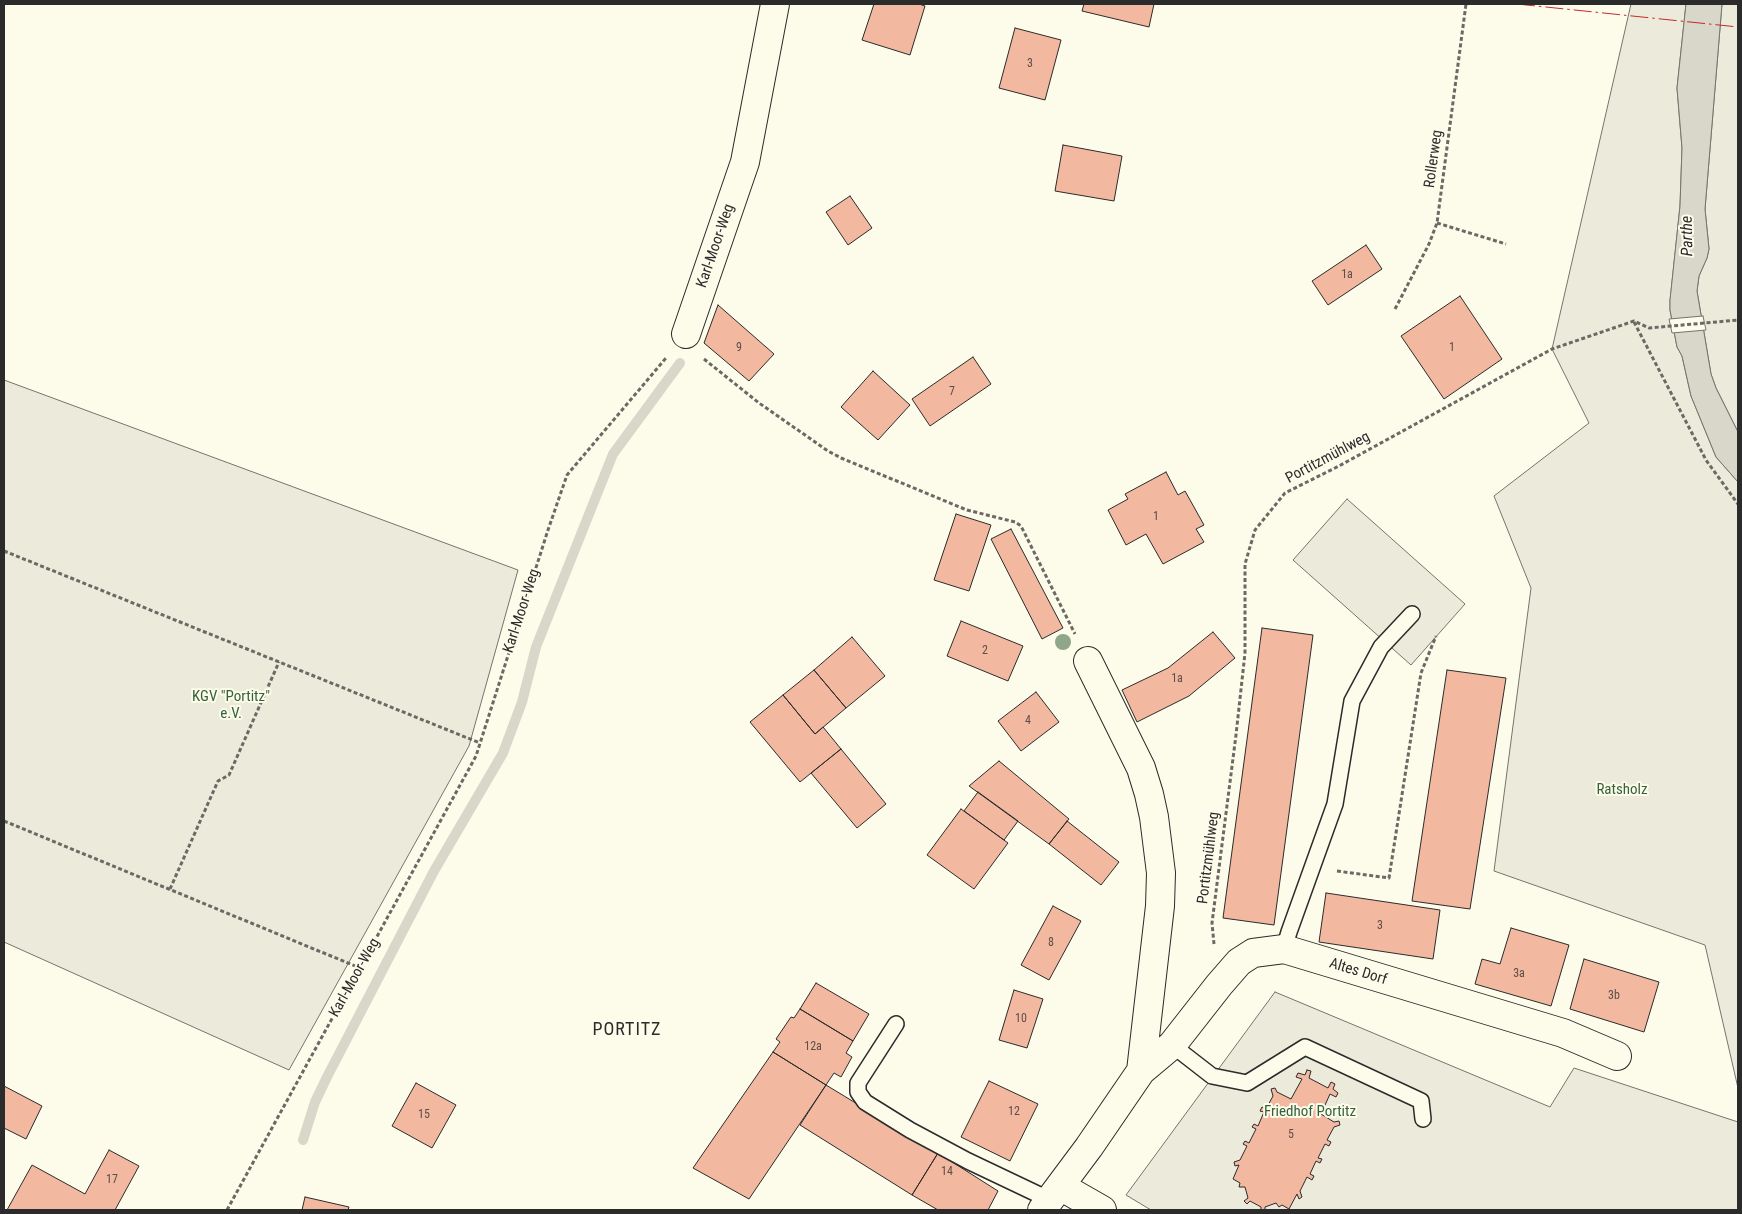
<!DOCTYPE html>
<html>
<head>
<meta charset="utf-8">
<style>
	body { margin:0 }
	#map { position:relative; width:1742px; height:1214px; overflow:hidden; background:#fdfbea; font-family:"Roboto Condensed",sans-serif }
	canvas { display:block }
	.frame { position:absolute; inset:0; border:5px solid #2b2b2b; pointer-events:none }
</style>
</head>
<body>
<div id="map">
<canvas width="1742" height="1214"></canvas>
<div class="frame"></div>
</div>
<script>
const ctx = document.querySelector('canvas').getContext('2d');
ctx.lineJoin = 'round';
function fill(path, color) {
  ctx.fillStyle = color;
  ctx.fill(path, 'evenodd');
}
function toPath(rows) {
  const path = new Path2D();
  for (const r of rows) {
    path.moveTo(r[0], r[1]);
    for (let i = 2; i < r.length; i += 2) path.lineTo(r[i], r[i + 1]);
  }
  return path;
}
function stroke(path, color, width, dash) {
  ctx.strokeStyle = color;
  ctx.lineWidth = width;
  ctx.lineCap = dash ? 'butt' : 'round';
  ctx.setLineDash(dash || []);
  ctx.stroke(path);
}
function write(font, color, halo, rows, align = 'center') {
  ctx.font = font + ' "Roboto Condensed",sans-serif';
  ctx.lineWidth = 4;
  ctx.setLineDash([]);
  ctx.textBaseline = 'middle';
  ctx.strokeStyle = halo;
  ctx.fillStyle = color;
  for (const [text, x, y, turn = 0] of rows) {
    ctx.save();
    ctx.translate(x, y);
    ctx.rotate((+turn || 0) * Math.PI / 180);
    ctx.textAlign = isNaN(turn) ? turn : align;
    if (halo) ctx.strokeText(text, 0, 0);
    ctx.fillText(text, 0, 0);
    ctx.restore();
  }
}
const green = toPath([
	[1631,4,1686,4,1677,88,1682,148,1680,206,1670,301,1670,310,1677,347,1682,356,1691,396,1716,457,1738,482,1738,1088,1705,945,1494,871,1531,588,1494,496,1589,423,1552,349,1631,4],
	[1722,4,1738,4,1738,432,1716,388,1711,374,1697,291,1699,276,1707,258,1709,249,1705,209,1722,4],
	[4,380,518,570,469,746,289,1070,4,942,4,380],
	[1275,992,1550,1107,1574,1068,1738,1122,1738,1210,1151,1210,1126,1195,1275,992]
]);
const parking = toPath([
	[1347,499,1465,604,1411,665,1293,560,1347,499]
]);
const water = toPath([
	[1686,4,1722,4,1705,209,1709,249,1707,258,1699,276,1697,291,1711,374,1716,388,1738,432,1738,482,1716,457,1691,396,1682,356,1677,347,1670,310,1670,300,1680,206,1682,148,1677,88,1686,4]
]);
const pier = toPath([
	[1703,316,1706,330,1672,333,1669,319,1703,316]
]);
const stream = toPath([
	[303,1140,315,1102,327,1077,434,871,503,753,522,702,536,647,613,454,680,363]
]);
const building = toPath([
	[874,4,919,4,925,6,910,55,862,40,874,4],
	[1084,4,1154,4,1149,27,1082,11,1084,4],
	[1015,28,1061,40,1045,100,999,88,1015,28],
	[1063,145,1122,156,1114,201,1055,191,1063,145],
	[850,196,872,228,848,245,826,212,850,196],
	[1366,245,1382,269,1328,305,1312,281,1366,245],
	[1460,296,1502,359,1444,399,1401,336,1460,296],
	[718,305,774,354,749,381,704,343,718,305],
	[973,357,991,384,930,426,912,399,973,357],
	[873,371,910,405,878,440,841,407,873,371],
	[1166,472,1178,495,1185,491,1204,525,1196,529,1204,542,1163,564,1146,534,1126,545,1108,510,1128,499,1125,494,1166,472],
	[956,514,991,525,969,591,934,580,956,514],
	[1011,529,1063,628,1042,639,991,539,1011,529],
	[961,621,1023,646,1008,681,947,656,961,621],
	[1262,628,1313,635,1274,925,1223,918,1262,628],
	[1213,632,1235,658,1189,696,1137,722,1122,690,1168,668,1213,632],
	[852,637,885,676,846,708,814,670,852,637],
	[814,670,846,708,815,734,783,695,814,670],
	[1447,670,1506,678,1470,909,1412,901,1447,670],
	[1036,692,1059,722,1021,751,998,721,1036,692],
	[783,695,815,734,823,727,841,749,800,782,750,722,783,695],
	[841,749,886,804,857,828,811,773,841,749],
	[999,761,1069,819,1049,844,969,786,999,761],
	[978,792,1018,821,1004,840,964,811,978,792],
	[961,809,1008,843,974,889,927,855,961,809],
	[1067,821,1119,862,1101,885,1049,844,1067,821],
	[1326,893,1440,910,1433,959,1319,942,1326,893],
	[1053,906,1081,921,1049,980,1021,965,1053,906],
	[1511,928,1569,945,1551,1006,1475,984,1482,959,1500,964,1511,928],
	[1584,959,1659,982,1644,1032,1570,1009,1584,959],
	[816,983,869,1014,853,1041,800,1009,816,983],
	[1014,990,1043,999,1027,1048,999,1040,1014,990],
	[800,1009,853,1041,846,1053,852,1057,841,1077,834,1073,826,1085,773,1052,780,1042,776,1039,791,1017,794,1018,800,1009],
	[773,1052,826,1085,749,1199,693,1168,773,1052],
	[1307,1070,1311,1071,1309,1078,1328,1088,1331,1082,1335,1084,1333,1089,1338,1093,1336,1097,1330,1094,1321,1114,1334,1122,1339,1121,1340,1125,1334,1127,1327,1140,1331,1142,1329,1146,1325,1144,1318,1158,1322,1159,1320,1163,1316,1161,1310,1174,1314,1176,1312,1180,1307,1177,1300,1191,1302,1197,1299,1199,1297,1194,1289,1209,1282,1205,1279,1207,1276,1203,1265,1207,1265,1210,1261,1210,1261,1207,1250,1201,1247,1204,1244,1201,1248,1198,1245,1187,1239,1187,1240,1183,1233,1179,1239,1165,1235,1166,1234,1162,1240,1160,1247,1146,1243,1144,1245,1141,1249,1143,1256,1129,1252,1127,1254,1124,1258,1126,1264,1112,1260,1111,1262,1107,1266,1109,1273,1096,1271,1089,1275,1088,1277,1092,1291,1099,1302,1079,1296,1077,1298,1073,1305,1075,1307,1070],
	[989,1081,1038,1104,1010,1161,961,1137,989,1081],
	[416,1083,456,1105,432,1148,392,1126,416,1083],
	[826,1085,938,1153,912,1195,800,1125,826,1085],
	[4,1086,42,1106,26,1139,4,1128,4,1086],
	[109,1150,139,1166,115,1210,7,1210,32,1165,85,1194,109,1150],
	[938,1153,998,1191,988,1210,938,1210,912,1195,938,1153],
	[305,1197,349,1207,348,1210,302,1210,305,1197]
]);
const path = toPath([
	[1437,223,1506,244],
	[1395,309,1429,244,1437,223,1466,4],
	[1634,322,1706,460,1738,504],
	[704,359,759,403,828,451,841,458,967,510,1015,522,1021,526,1075,634],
	[4,551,480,743],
	[4,821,360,968],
	[1337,871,1389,878,1421,673,1436,636],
	[170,889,218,781,229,775,279,662],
	[1214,944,1212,923,1236,735,1245,653,1245,564,1255,530,1285,493,1339,466,1552,349,1634,321,1649,328,1738,320],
	[227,1210,476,756,548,530,567,475,666,358]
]);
const lane = toPath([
	[1284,949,1289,932,1335,804,1352,701,1381,647,1412,614],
	[896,1024,858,1083,858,1092,865,1102,910,1130,968,1161,1050,1200],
	[1172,1045,1212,1076,1247,1083,1305,1047,1421,1101,1423,1119]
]);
const street = toPath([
	[686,334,745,162,775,4],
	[1088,661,1141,768,1149,794,1154,817,1161,873,1160,906,1141,1071],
	[1060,1186,1102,1210],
	[1042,1210,1089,1147,1141,1071,1172,1045,1219,985,1239,962,1253,953,1284,949,1563,1033,1617,1056]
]);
const power = toPath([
	[1517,4,1738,27]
]);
const trees = [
	[1063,642]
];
const numberNames = [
	["3",1030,64],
	["1a",1347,275],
	["9",739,348],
	["1",1452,348],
	["7",952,392],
	["1",1156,517],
	["2",985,651],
	["1a",1177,679],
	["4",1028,721],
	["3",1380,926],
	["8",1051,943],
	["3a",1519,974],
	["3b",1614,996],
	["10",1021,1019],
	["12a",813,1047],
	["12",1014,1112],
	["15",424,1115],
	["5",1291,1135],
	["14",947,1172],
	["17",112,1180]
];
const streetNames = [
	["Rollerweg",1434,159,-82],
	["Karl-Moor-Weg",716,246,-71],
	["Portitzmühlweg",1328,458,-28],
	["Karl-Moor-Weg",522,611,-72],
	["Portitzmühlweg",1209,858,-83],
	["Altes Dorf",1358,972,17],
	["Karl-Moor-Weg",355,978,-61]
];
const parkNames = [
	["KGV \"Portitz\"",231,697],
	["e.V.",231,714],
	["Ratsholz",1622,790],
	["Friedhof Portitz",1310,1112]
];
const waterNames = [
	["Parthe",1688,236,-91]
];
const quarterNames = [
	["PORTITZ",627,1030]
];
fill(green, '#ecebdb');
stroke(green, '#74746e', 1);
fill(parking, '#eceadb');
stroke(parking, '#74746e', 1);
fill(water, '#d8d7c9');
stroke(water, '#74746e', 1);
fill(pier, '#fdfbea');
stroke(pier, '#74746e', 1);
stroke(stream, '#d8d7c9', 10);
fill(building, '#f2b8a0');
stroke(building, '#2b2b2b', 1);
stroke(lane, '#2b2b2b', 18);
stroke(street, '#2b2b2b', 30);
stroke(path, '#6a6964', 3, [4, 2.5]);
stroke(lane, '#fdfbea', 15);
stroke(street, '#fdfbea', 28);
stroke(power, '#c62828', 1, [18, 4, 2.5, 4]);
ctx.fillStyle = '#8ea78a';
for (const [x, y] of trees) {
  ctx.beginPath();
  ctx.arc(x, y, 8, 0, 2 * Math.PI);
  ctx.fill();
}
write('12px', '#5d4e48', null, numberNames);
write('15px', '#2b2b2b', '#fdfbea', streetNames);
write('15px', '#34623c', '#fdfbea', parkNames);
write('italic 16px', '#2b2b2b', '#fdfbea', waterNames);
ctx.letterSpacing = '1px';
write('18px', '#2b2b2b', '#fdfbea', quarterNames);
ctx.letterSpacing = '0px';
</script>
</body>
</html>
